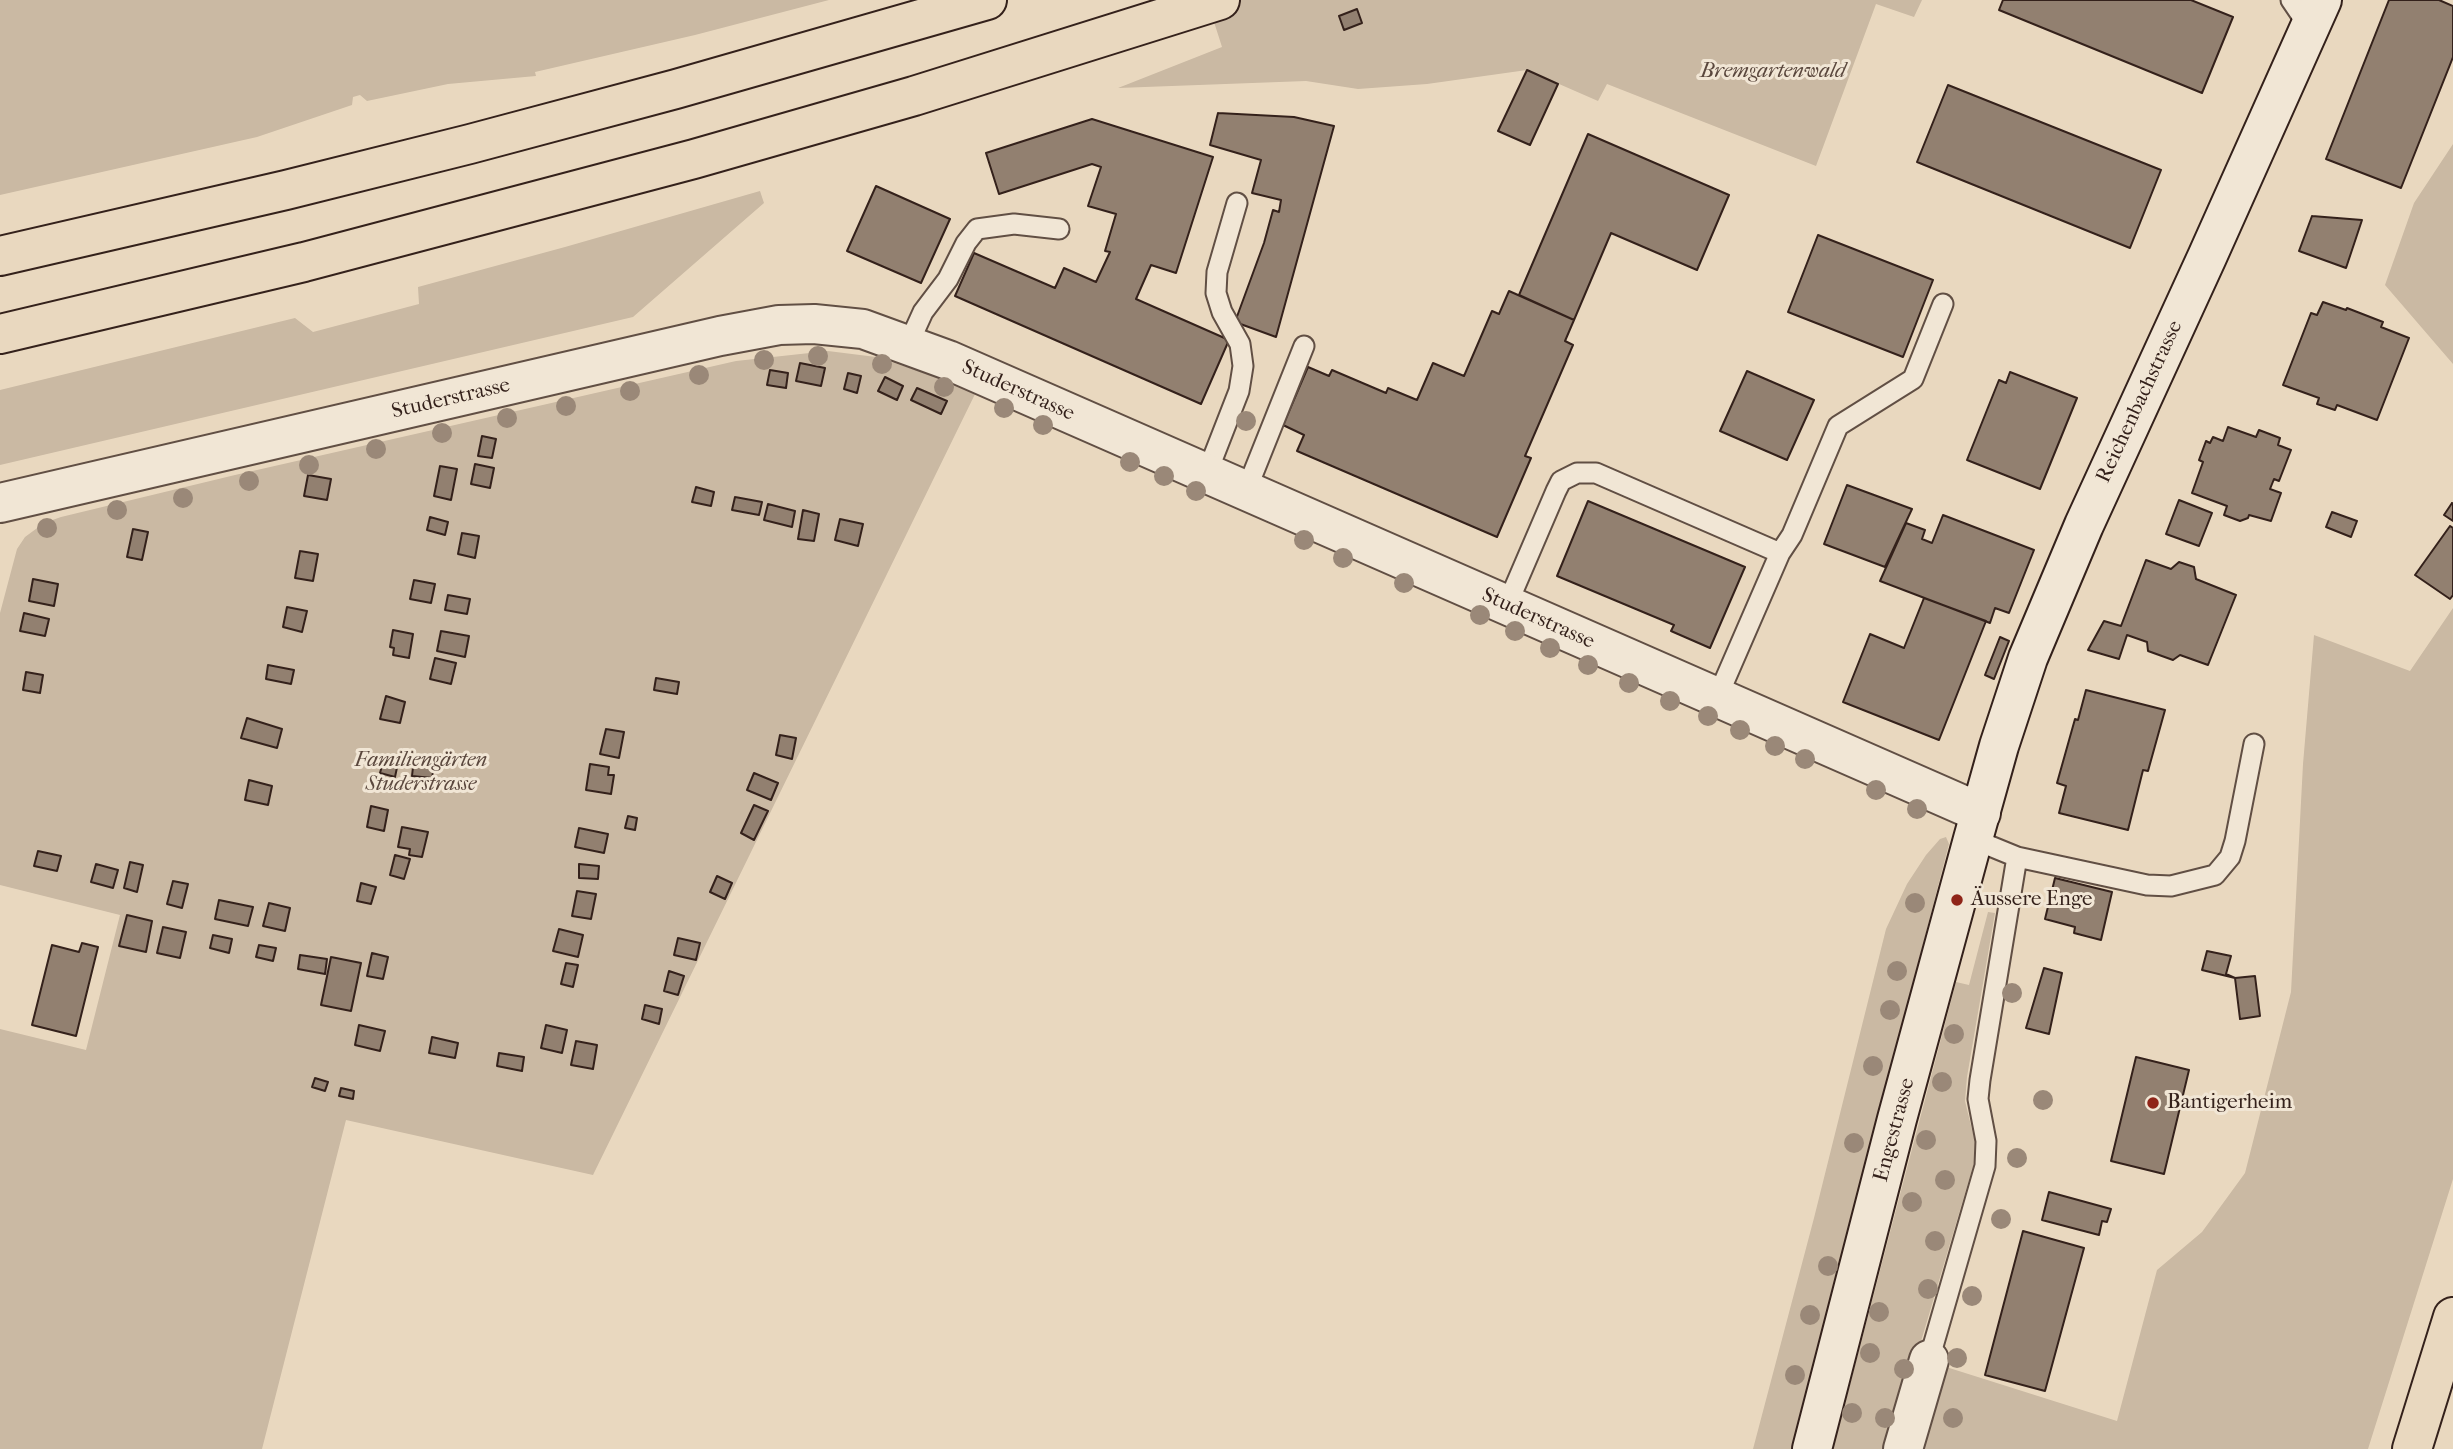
<!DOCTYPE html>
<html>
<head>
<meta charset="utf-8">
<style>
	body { margin:0 }
	canvas { display:block; background:#e9d8bf }
</style>
</head>
<body>
<canvas width="2453" height="1449"></canvas>
<script>
const ctx = document.querySelector('canvas').getContext('2d');
ctx.lineJoin = 'round';
function fill(path, color) {
  ctx.fillStyle = color;
  ctx.fill(path, 'evenodd');
}
function toPath(rows) {
  const path = new Path2D();
  for (const r of rows) {
    path.moveTo(r[0], r[1]);
    for (let i = 2; i < r.length; i += 2) path.lineTo(r[i], r[i + 1]);
  }
  return path;
}
function stroke(path, color, width, dash) {
  ctx.strokeStyle = color;
  ctx.lineWidth = width;
  ctx.lineCap = dash ? 'butt' : 'round';
  ctx.setLineDash(dash || []);
  ctx.stroke(path);
}
function write(font, color, halo, rows, align = 'center') {
  ctx.font = font + ' "IM FELL French Canon",serif';
  ctx.lineWidth = 6;
  ctx.setLineDash([]);
  ctx.textBaseline = 'middle';
  ctx.strokeStyle = halo;
  ctx.fillStyle = color;
  for (const [text, x, y, turn = 0] of rows) {
    ctx.save();
    ctx.translate(x, y);
    ctx.rotate((+turn || 0) * Math.PI / 180);
    ctx.textAlign = isNaN(turn) ? turn : align;
    if (halo) ctx.strokeText(text, 0, 0);
    ctx.fillText(text, 0, 0);
    ctx.restore();
  }
}
const green = toPath([
	[0,0,829,0,695,35,535,72,536,76,448,84,367,101,360,95,353,97,352,105,257,137,0,195],
	[1207,0,1922,0,1914,17,1876,4,1816,166,1607,84,1598,101,1527,70,1427,84,1358,89,1306,81,1118,88,1222,47],
	[2453,144,2453,364,2385,285,2414,203],
	[760,191,764,203,633,317,0,465,0,390,295,318,313,332,419,304,418,287,565,247],
	[828,351,876,357,977,390,593,1175,346,1120,262,1449,0,1449,0,1029,86,1050,120,915,0,885,0,613,17,549,25,537,44,523,61,517,235,475,736,361],
	[2453,608,2453,1179,2368,1449,1919,1449,1943,1366,2117,1421,2157,1270,2202,1232,2245,1173,2291,992,2303,764,2314,635,2410,671],
	[1946,837,1949,844,1792,1449,1753,1449,1814,1218,1886,929,1907,884,1926,855,1940,839],
	[1988,912,1995,913,1967,1077,1965,1101,1975,1142,1974,1163,1889,1449,1833,1449,1956,982,1969,985]
]);
const building = toPath([
	[2003,0,2191,0,2233,17,2202,93,1999,10,2003,0],
	[2389,0,2439,0,2453,6,2453,57,2401,188,2326,159,2389,0],
	[1357,9,1362,23,1344,30,1339,16,1357,9],
	[1527,70,1558,84,1530,145,1498,131,1527,70],
	[1948,85,2161,170,2130,248,1917,162,1948,85],
	[1218,113,1294,117,1334,126,1276,337,1235,322,1264,243,1273,210,1279,212,1281,200,1252,193,1261,160,1210,145,1218,113],
	[1092,119,1213,157,1176,273,1151,265,1136,299,1229,340,1201,404,955,296,974,253,1055,288,1064,268,1096,282,1110,252,1105,251,1116,214,1088,206,1101,167,1092,164,999,194,986,153,1092,119],
	[1588,134,1729,195,1697,270,1611,233,1574,320,1519,295,1588,134],
	[876,186,950,219,921,283,847,251,876,186],
	[2312,216,2362,220,2346,268,2299,251,2312,216],
	[1818,235,1933,280,1903,357,1788,312,1818,235],
	[1509,291,1574,320,1565,341,1573,345,1525,456,1531,458,1497,537,1297,451,1304,435,1283,425,1308,367,1329,376,1332,370,1386,393,1388,388,1417,400,1433,363,1464,376,1492,311,1499,314,1509,291],
	[2323,302,2346,310,2347,308,2383,322,2381,327,2409,338,2377,420,2337,405,2335,410,2317,404,2319,398,2283,385,2311,313,2317,315,2323,302],
	[800,363,825,368,821,386,796,381,800,363],
	[770,370,788,373,786,388,767,385,770,370],
	[1747,371,1814,400,1787,460,1720,431,1747,371],
	[2010,372,2077,398,2040,489,1967,460,1999,380,2006,383,2010,372],
	[848,373,861,376,857,393,844,389,848,373],
	[885,377,903,386,897,400,878,391,885,377],
	[917,388,947,401,941,414,911,400,917,388],
	[2228,427,2256,437,2259,430,2280,438,2278,445,2291,450,2279,481,2274,479,2270,489,2281,493,2271,521,2249,515,2248,518,2240,521,2224,515,2227,506,2192,493,2203,462,2199,460,2206,441,2210,443,2213,437,2223,441,2228,427],
	[482,436,496,439,492,458,478,456,482,436],
	[475,464,494,468,490,488,471,484,475,464],
	[440,466,457,469,451,500,434,496,440,466],
	[308,475,331,479,327,500,304,496,308,475],
	[1847,485,1912,509,1885,567,1824,544,1847,485],
	[696,487,714,492,711,506,692,502,696,487],
	[735,497,762,502,759,515,732,510,735,497],
	[2179,500,2212,513,2199,546,2166,534,2179,500],
	[1588,501,1745,567,1710,648,1671,631,1674,625,1557,576,1588,501],
	[2452,503,2453,504,2453,521,2444,515,2452,503],
	[768,504,795,511,792,527,764,520,768,504],
	[803,510,819,514,814,541,798,539,803,510],
	[2332,512,2357,521,2351,537,2326,527,2332,512],
	[1943,515,2034,550,2009,613,1995,608,1990,623,1880,581,1906,523,1925,530,1922,539,1932,543,1943,515],
	[430,517,448,522,445,535,427,530,430,517],
	[840,519,863,524,858,546,835,540,840,519],
	[2450,526,2453,528,2453,595,2450,599,2415,575,2450,526],
	[133,529,148,532,142,560,127,557,133,529],
	[462,533,479,536,475,558,458,554,462,533],
	[300,551,318,554,313,581,295,578,300,551],
	[2146,560,2171,569,2179,562,2194,567,2196,579,2236,595,2208,665,2180,655,2173,660,2148,651,2147,642,2127,635,2119,659,2088,650,2104,621,2121,626,2146,560],
	[33,579,58,584,54,606,29,601,33,579],
	[414,580,435,584,431,603,410,599,414,580],
	[448,595,470,599,467,614,445,610,448,595],
	[1924,598,1986,621,1939,740,1843,702,1870,634,1904,648,1924,598],
	[287,607,307,611,302,632,283,627,287,607],
	[24,613,49,619,45,636,20,631,24,613],
	[393,630,413,634,409,658,393,655,394,648,390,647,393,630],
	[441,631,469,636,465,657,437,651,441,631],
	[2000,637,2009,641,1994,679,1985,675,2000,637],
	[435,658,456,663,451,684,430,679,435,658],
	[268,665,294,670,291,684,266,679,268,665],
	[26,672,43,675,40,693,23,690,26,672],
	[656,678,679,682,677,694,654,690,656,678],
	[2086,690,2165,710,2148,771,2143,770,2128,830,2059,813,2066,786,2057,783,2075,719,2078,720,2086,690],
	[386,696,405,702,400,723,380,719,386,696],
	[247,718,282,729,277,748,241,738,247,718],
	[606,729,624,732,619,758,600,754,606,729],
	[780,735,796,738,792,759,776,755,780,735],
	[385,755,399,758,395,777,380,773,385,755],
	[414,758,435,761,432,778,412,776,414,758],
	[590,764,609,767,608,775,614,775,611,794,586,790,590,764],
	[754,773,778,783,771,800,747,790,754,773],
	[249,780,272,786,268,805,245,800,249,780],
	[754,805,768,811,754,840,741,833,754,805],
	[371,806,388,810,384,831,367,827,371,806],
	[628,816,637,818,635,830,625,828,628,816],
	[402,827,428,832,422,857,409,855,410,849,398,847,402,827],
	[579,828,608,834,604,853,575,847,579,828],
	[38,851,61,856,57,871,34,866,38,851],
	[395,855,410,859,404,879,390,875,395,855],
	[130,862,143,865,137,892,124,888,130,862],
	[96,864,118,870,113,888,91,882,96,864],
	[579,864,599,866,598,879,579,878,579,864],
	[717,876,732,883,725,899,710,892,717,876],
	[2055,878,2112,892,2101,940,2074,933,2075,927,2045,919,2055,878],
	[173,881,188,884,182,908,167,904,173,881],
	[361,883,376,887,371,904,357,901,361,883],
	[577,891,596,894,591,919,572,916,577,891],
	[219,900,253,907,248,926,215,919,219,900],
	[269,903,290,908,285,931,263,926,269,903],
	[127,915,152,921,146,952,119,946,127,915],
	[163,927,186,932,180,958,157,953,163,927],
	[559,929,583,935,578,957,553,951,559,929],
	[213,935,232,939,229,953,210,948,213,935],
	[678,938,700,943,696,960,674,955,678,938],
	[82,943,98,947,76,1036,32,1025,52,945,79,952,82,943],
	[259,945,276,948,273,961,256,957,259,945],
	[2207,951,2231,956,2226,974,2235,978,2255,976,2260,1016,2240,1019,2235,978,2202,970,2207,951],
	[372,953,388,957,383,979,367,976,372,953],
	[300,955,327,959,325,974,298,969,300,955],
	[331,957,361,963,351,1011,321,1005,331,957],
	[566,963,578,965,573,987,561,984,566,963],
	[2044,968,2062,973,2049,1034,2026,1028,2044,968],
	[669,971,684,976,678,995,664,991,669,971],
	[645,1005,662,1009,659,1024,642,1019,645,1005],
	[359,1025,385,1031,380,1051,355,1045,359,1025],
	[546,1025,567,1030,562,1053,541,1048,546,1025],
	[432,1037,458,1043,455,1058,429,1053,432,1037],
	[576,1041,597,1045,593,1069,571,1065,576,1041],
	[499,1053,524,1057,522,1071,497,1066,499,1053],
	[2136,1057,2189,1070,2164,1174,2111,1161,2136,1057],
	[315,1078,328,1082,325,1091,312,1087,315,1078],
	[341,1088,354,1091,353,1099,339,1096,341,1088],
	[2049,1192,2111,1209,2107,1222,2102,1221,2099,1235,2042,1220,2049,1192],
	[2023,1231,2084,1248,2045,1391,1985,1375,2023,1231]
]);
const lane = toPath([
	[2291,0,2310,28],
	[908,345,923,312,948,279,966,243,977,229,1014,224,1059,229],
	[1207,473,1239,391,1243,366,1240,344,1222,312,1216,293,1217,272,1237,203],
	[1246,491,1304,346],
	[1507,605,1556,491,1561,481,1577,473,1596,473,1780,553],
	[1717,698,1780,553,1792,535,1838,426,1913,379,1943,304],
	[2017,857,2147,885,2171,886,2215,875,2230,857,2235,841,2254,744],
	[1929,1360,1985,1166,1986,1141,1978,1099,1980,1080,2017,857,1973,839]
]);
const street = toPath([
	[0,503,720,336,779,325,814,324,863,329,948,360,1981,813],
	[1903,1449,1929,1360]
]);
const secondary = toPath([
	[1812,1449,1897,1119,1973,839,1999,746,2028,658,2084,525,2207,257,2322,0]
]);
const primary = toPath([
	[2412,1449,2453,1317]
]);
const highway = toPath([
	[0,256,286,190,470,144,676,89,987,0],
	[0,334,304,262,694,159,914,96,1220,0]
]);
const trees = [
	[818,356],
	[764,360],
	[882,364],
	[699,375],
	[944,387],
	[630,391],
	[566,406],
	[1004,408],
	[507,418],
	[1246,421],
	[1043,425],
	[442,433],
	[376,449],
	[1130,462],
	[309,465],
	[1164,476],
	[249,481],
	[1196,491],
	[183,498],
	[117,510],
	[47,528],
	[1304,540],
	[1343,558],
	[1404,583],
	[1480,615],
	[1515,631],
	[1550,648],
	[1588,665],
	[1629,683],
	[1670,701],
	[1708,716],
	[1740,730],
	[1775,746],
	[1805,759],
	[1876,790],
	[1917,809],
	[1915,903],
	[1897,971],
	[2012,993],
	[1890,1010],
	[1954,1034],
	[1873,1066],
	[1942,1082],
	[2043,1100],
	[1926,1140],
	[1854,1143],
	[2017,1158],
	[1945,1180],
	[1912,1202],
	[2001,1219],
	[1935,1241],
	[1828,1266],
	[1928,1289],
	[1972,1296],
	[1879,1312],
	[1810,1315],
	[1870,1353],
	[1957,1358],
	[1904,1369],
	[1795,1375],
	[1852,1413],
	[1885,1418],
	[1953,1418]
];
const markers = [
	[1957,900,7,"#8f2418"],
	[2153,1103,7,"#8f2418"]
];
const parkNames = [
	["Bremgartenwald",1773,72],
	["Familiengärten",421,761],
	["Studerstrasse",421,785]
];
const streetNames = [
	["Studerstrasse",1018,391,24],
	["Studerstrasse",451,399,-13],
	["Reichenbachstrasse",2140,402,-65],
	["Studerstrasse",1538,619,24],
	["Engestrasse",1895,1130,-75]
];
const poiNames = [
	["Äussere Enge",1971,900],
	["Bantigerheim",2167,1103]
];
fill(green, '#cab9a3');
fill(building, '#928070');
stroke(building, '#34211b', 2);
stroke(lane, '#614f44', 23);
stroke(street, '#614f44', 42);
stroke(secondary, '#34211b', 42);
stroke(primary, '#34211b', 42);
stroke(highway, '#34211b', 42);
stroke(lane, '#f1e6d5', 19);
stroke(street, '#f1e6d5', 38);
stroke(secondary, '#f1e6d5', 38);
stroke(primary, '#e9d8bf', 38);
stroke(highway, '#e9d8bf', 38);
ctx.fillStyle = '#9a8878';
for (const [x, y] of trees) {
  ctx.beginPath();
  ctx.arc(x, y, 10, 0, 2 * Math.PI);
  ctx.fill();
}
for (const [x, y, r, color] of markers) {
  const dot = new Path2D();
  dot.arc(x, y, r, 0, 2 * Math.PI);
  ctx.fillStyle = color;
  ctx.fill(dot);
  stroke(dot, '#f1e6d5', 2.5);
}
write('italic 21px', '#5a473d', '#f1e6d5', parkNames);
write('21px', '#34211b', '#f1e6d5', streetNames);
write('21px', '#34211b', '#f1e6d5', poiNames, 'left');
</script>
</body>
</html>
